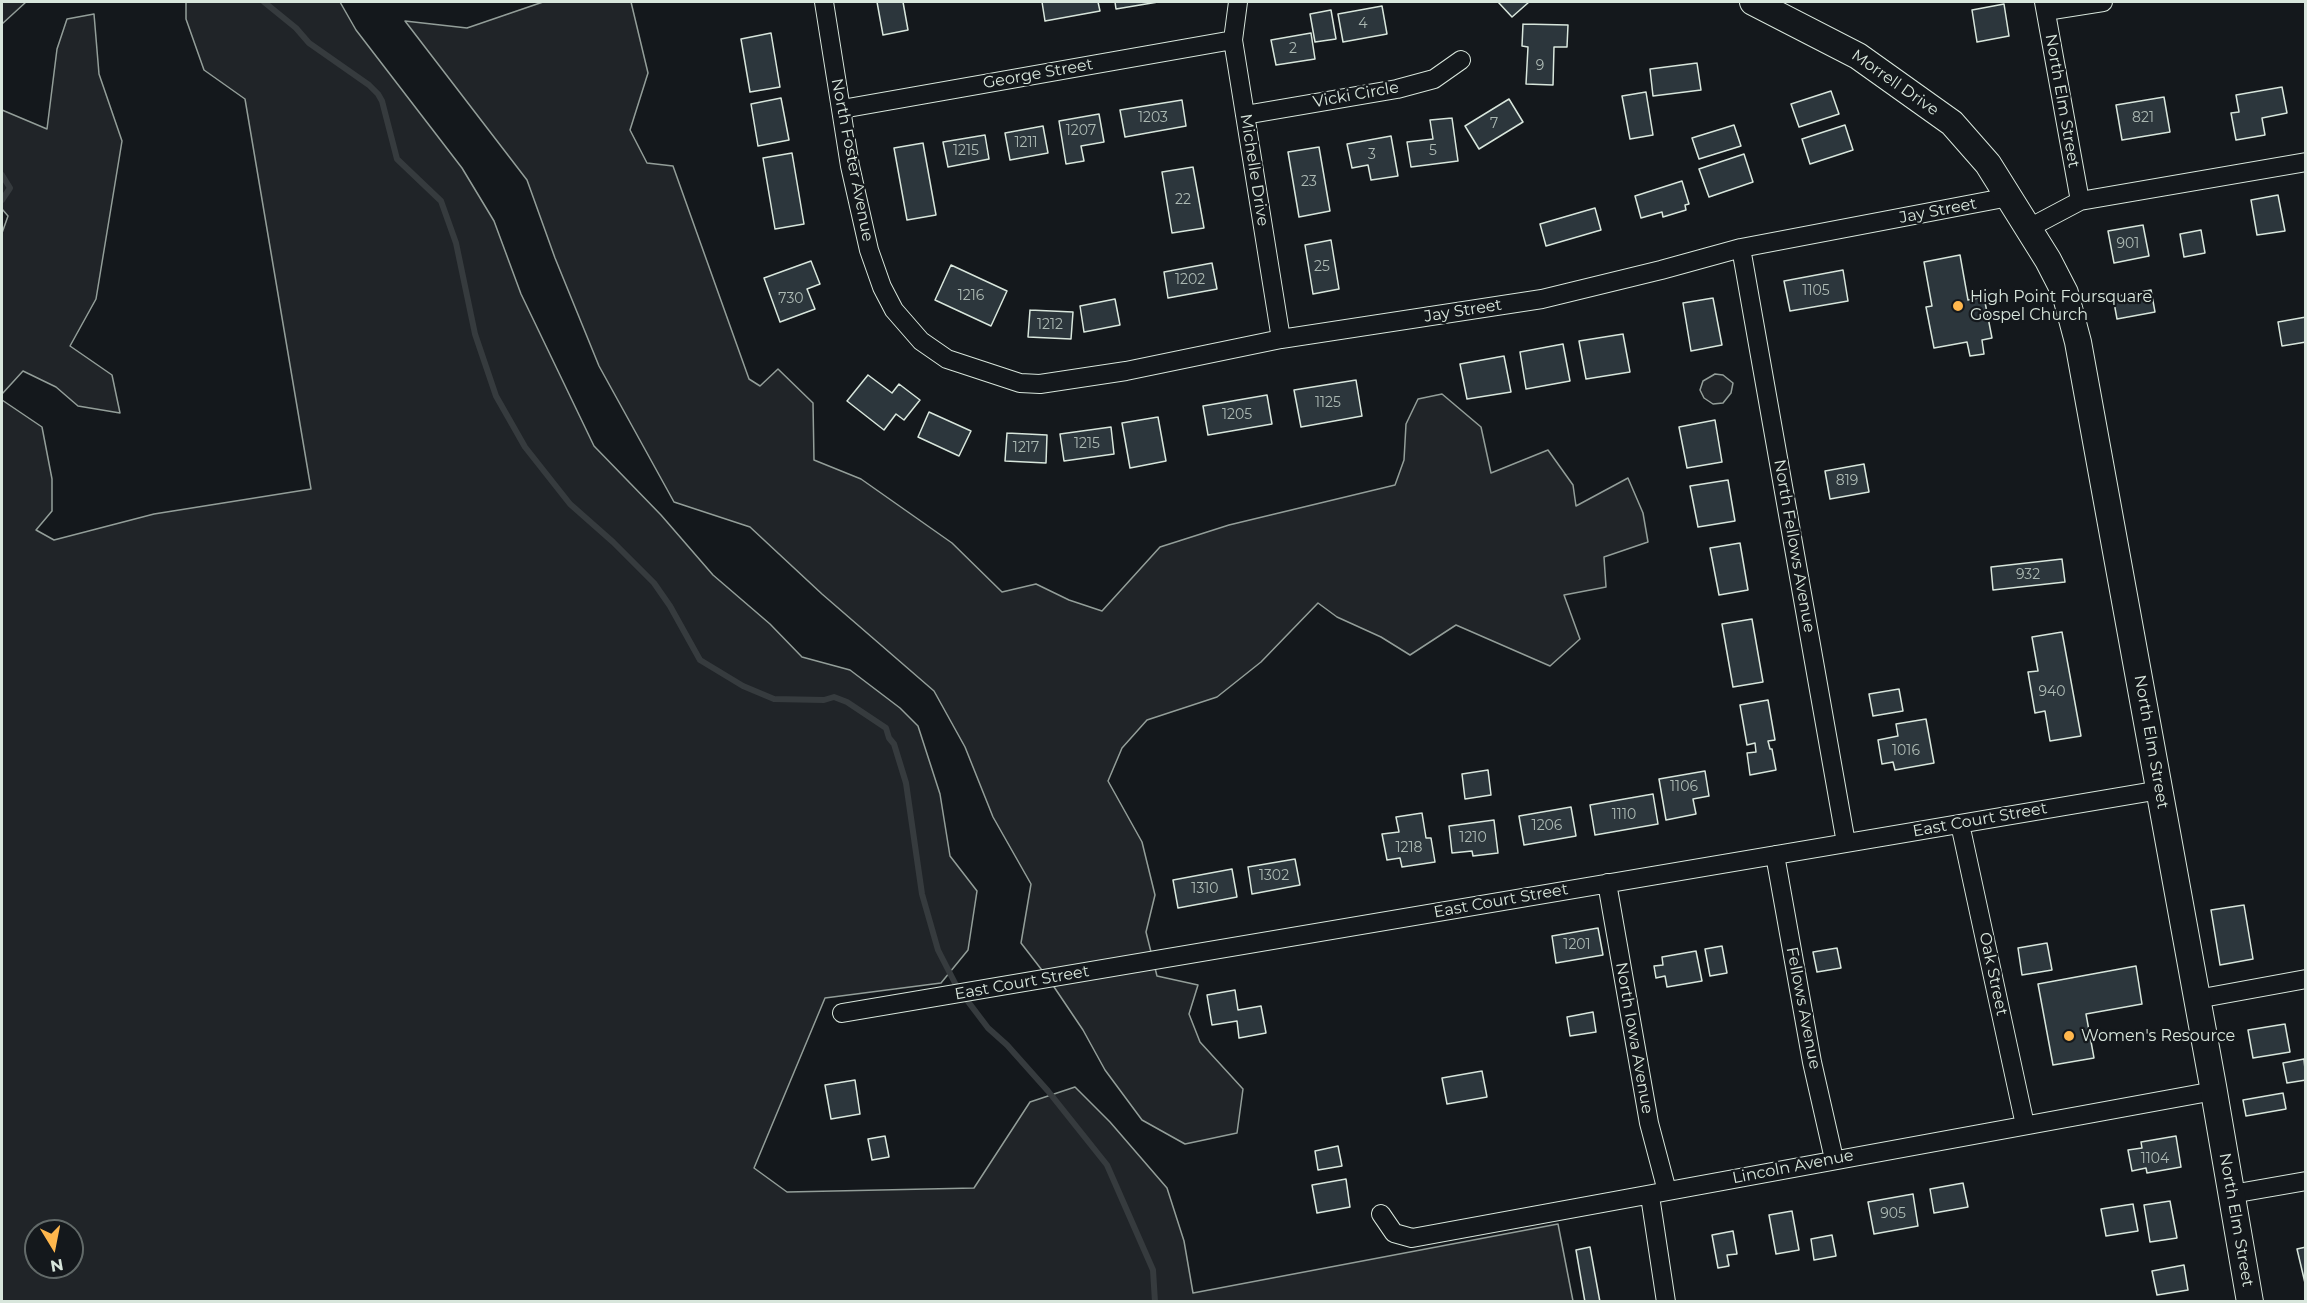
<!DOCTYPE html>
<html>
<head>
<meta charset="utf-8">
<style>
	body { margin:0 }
	#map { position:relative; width:2307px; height:1303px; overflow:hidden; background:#14181c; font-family:Montserrat,sans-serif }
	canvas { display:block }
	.frame { position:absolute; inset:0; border:3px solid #d8e6dc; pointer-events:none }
	.north { position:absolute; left:24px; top:1219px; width:60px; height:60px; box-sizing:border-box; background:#14181c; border:2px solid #626a69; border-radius:50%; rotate:170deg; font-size:16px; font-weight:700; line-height:24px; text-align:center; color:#d8e6dc }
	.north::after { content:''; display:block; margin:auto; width:21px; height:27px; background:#ffb74d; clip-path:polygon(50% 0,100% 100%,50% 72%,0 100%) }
</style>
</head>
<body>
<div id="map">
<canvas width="2307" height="1303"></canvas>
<div class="frame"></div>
<div class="north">N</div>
</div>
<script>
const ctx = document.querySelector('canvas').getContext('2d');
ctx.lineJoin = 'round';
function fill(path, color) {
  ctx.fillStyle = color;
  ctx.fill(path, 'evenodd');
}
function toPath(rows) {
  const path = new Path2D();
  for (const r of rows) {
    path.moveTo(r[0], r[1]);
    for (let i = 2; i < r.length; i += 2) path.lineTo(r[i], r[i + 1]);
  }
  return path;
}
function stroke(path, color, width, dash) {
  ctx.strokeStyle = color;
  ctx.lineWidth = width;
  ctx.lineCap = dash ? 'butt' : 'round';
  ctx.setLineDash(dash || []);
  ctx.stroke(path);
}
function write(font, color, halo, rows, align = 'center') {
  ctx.font = font + ' Montserrat,sans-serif';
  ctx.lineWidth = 4.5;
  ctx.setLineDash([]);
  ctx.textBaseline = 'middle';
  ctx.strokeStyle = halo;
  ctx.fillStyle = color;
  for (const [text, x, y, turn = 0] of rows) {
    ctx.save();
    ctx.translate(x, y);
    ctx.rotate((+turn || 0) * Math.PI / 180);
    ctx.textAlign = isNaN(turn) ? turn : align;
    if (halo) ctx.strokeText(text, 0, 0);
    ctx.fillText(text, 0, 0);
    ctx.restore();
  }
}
const green = toPath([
	[2,2,26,2,2,24,2,2],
	[186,2,340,2,356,30,462,168,494,221,521,294,594,446,661,515,713,575,770,624,802,657,850,670,900,708,918,726,940,794,950,856,977,891,968,950,941,983,825,998,754,1168,787,1192,974,1188,1030,1102,1075,1087,1110,1122,1167,1188,1184,1241,1193,1293,1558,1224,1573,1301,2,1301,2,400,42,427,52,479,52,511,36,530,54,540,154,514,311,489,245,99,204,70,186,19,186,2],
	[36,1231,72,1231,72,1267,36,1267,36,1231],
	[543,2,631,2,648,73,630,130,647,163,673,166,749,379,760,386,778,369,813,403,814,460,861,479,952,543,1002,592,1036,584,1069,600,1102,611,1160,547,1229,525,1395,485,1404,460,1406,424,1418,399,1442,394,1481,427,1491,473,1548,450,1573,485,1576,506,1628,478,1643,513,1648,542,1604,557,1606,587,1564,595,1580,639,1550,666,1456,625,1410,655,1381,637,1337,617,1318,603,1261,662,1217,697,1147,720,1122,748,1108,781,1142,842,1155,895,1146,932,1157,976,1198,985,1189,1014,1200,1042,1243,1089,1237,1133,1185,1144,1142,1120,1105,1070,1083,1030,1048,978,1021,943,1031,884,993,817,965,747,934,691,822,594,750,527,674,502,599,366,555,258,527,180,405,21,467,28,543,2],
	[94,14,99,74,122,141,96,299,70,346,112,375,120,413,78,406,56,387,23,371,2,394,2,233,8,216,2,209,2,110,47,129,57,49,67,19,94,14],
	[1715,374,1723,375,1733,383,1731,393,1723,403,1713,404,1704,398,1700,390,1703,381,1715,374]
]);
const stream = toPath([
	[264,2,296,28,309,43,369,85,378,94,382,101,397,159,441,201,456,243,475,334,496,396,525,447,570,504,613,542,654,583,670,606,700,660,743,686,774,699,824,700,834,697,847,702,886,728,889,738,894,744,906,783,922,894,938,950,957,987,988,1028,1007,1045,1048,1091,1107,1165,1153,1270,1155,1302],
	[2,175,10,188,2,200]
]);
const building = toPath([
	[877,2,903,2,908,30,883,35,877,2],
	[1042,2,1098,2,1100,11,1045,21,1042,2],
	[1115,2,1158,2,1116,9,1115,2],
	[1498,2,1529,2,1512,17,1498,2],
	[2004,4,2009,36,1977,42,1972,10,2004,4],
	[1382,6,1387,34,1343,42,1338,14,1382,6],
	[1331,10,1336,39,1315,42,1310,14,1331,10],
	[1523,24,1568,25,1567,47,1554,47,1553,85,1526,84,1528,47,1522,46,1523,24],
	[771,33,780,87,750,92,741,39,771,33],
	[1311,33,1315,59,1276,65,1271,40,1311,33],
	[1697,63,1701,90,1653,96,1650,69,1697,63],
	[2282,87,2287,113,2262,118,2265,135,2236,140,2231,113,2239,112,2236,95,2282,87],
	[1831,91,1839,114,1799,127,1791,104,1831,91],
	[1646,92,1653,135,1630,139,1622,96,1646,92],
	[2164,97,2170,132,2122,140,2116,105,2164,97],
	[781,98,789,140,758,146,751,104,781,98],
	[1509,99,1523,122,1479,149,1465,126,1509,99],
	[1182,100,1186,126,1125,137,1120,110,1182,100],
	[1099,114,1104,142,1081,146,1084,161,1066,164,1059,121,1099,114],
	[1452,118,1458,161,1411,167,1407,142,1433,139,1430,120,1452,118],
	[1734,125,1741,146,1699,159,1692,138,1734,125],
	[1845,125,1853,150,1810,164,1802,139,1845,125],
	[1043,126,1048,153,1010,160,1005,133,1043,126],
	[985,135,989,159,948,167,943,142,985,135],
	[1391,136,1398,176,1371,180,1368,165,1352,168,1347,144,1391,136],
	[923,143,936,215,907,220,894,148,923,143],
	[1319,147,1330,211,1299,217,1288,152,1319,147],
	[792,153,804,224,775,229,763,158,792,153],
	[1744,154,1753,182,1709,197,1699,169,1744,154],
	[1193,167,1204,228,1172,233,1162,172,1193,167],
	[1682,181,1689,204,1685,205,1686,210,1663,217,1662,212,1641,218,1635,196,1682,181],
	[2278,195,2285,231,2257,235,2251,200,2278,195],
	[1595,208,1601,230,1546,246,1540,224,1595,208],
	[2143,225,2149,256,2114,263,2108,231,2143,225],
	[2201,230,2205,253,2184,257,2180,234,2201,230],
	[1331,240,1339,289,1313,294,1305,245,1331,240],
	[1960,255,1968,300,1984,297,1992,338,1982,340,1984,354,1970,356,1967,342,1934,348,1926,307,1932,306,1924,262,1960,255],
	[811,261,820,284,807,289,815,309,780,322,764,278,811,261],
	[1212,263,1217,289,1168,298,1164,272,1212,263],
	[951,265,1007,291,991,326,935,300,951,265],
	[1843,270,1848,301,1790,311,1784,281,1843,270],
	[2151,290,2155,312,2117,319,2113,297,2151,290],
	[1713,298,1722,345,1691,351,1683,303,1713,298],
	[1115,299,1120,325,1084,332,1080,306,1115,299],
	[1030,310,1073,312,1071,339,1028,337,1030,310],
	[2306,317,2306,342,2282,346,2278,322,2306,317],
	[1623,334,1630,372,1586,379,1579,341,1623,334],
	[1563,344,1570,381,1526,389,1520,352,1563,344],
	[1504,356,1511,392,1467,399,1460,364,1504,356],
	[868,375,892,393,899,384,920,400,904,420,896,414,884,430,847,401,868,375],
	[1356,380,1362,416,1301,427,1294,390,1356,380],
	[1267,395,1272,424,1208,435,1203,406,1267,395],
	[929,412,971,431,959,456,918,437,929,412],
	[1158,417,1166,461,1130,468,1122,423,1158,417],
	[1715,420,1722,462,1687,468,1679,427,1715,420],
	[1111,427,1114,454,1064,461,1060,434,1111,427],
	[1007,433,1047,435,1046,463,1005,461,1007,433],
	[1864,464,1869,492,1830,499,1825,471,1864,464],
	[1728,480,1735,521,1698,527,1690,486,1728,480],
	[1740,543,1748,590,1719,595,1710,548,1740,543],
	[2062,559,2065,582,1993,590,1991,567,2062,559],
	[1752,619,1763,682,1733,687,1722,624,1752,619],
	[2062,632,2081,736,2050,741,2045,711,2035,713,2028,672,2038,671,2032,637,2062,632],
	[1899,689,1903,711,1873,716,1869,694,1899,689],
	[1768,700,1775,740,1768,741,1770,749,1772,749,1776,770,1750,775,1747,753,1756,752,1755,743,1747,745,1740,705,1768,700],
	[1926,719,1934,763,1895,770,1893,762,1882,764,1878,740,1898,736,1896,724,1926,719],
	[1488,770,1491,795,1465,799,1462,774,1488,770],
	[1705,771,1709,796,1693,799,1696,814,1666,820,1659,779,1705,771],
	[1653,794,1658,824,1595,835,1590,805,1653,794],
	[1571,807,1576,836,1524,845,1519,816,1571,807],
	[1422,813,1426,838,1431,838,1435,862,1402,867,1400,858,1387,860,1382,834,1399,832,1396,817,1422,813],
	[1494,820,1498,853,1473,856,1472,851,1452,853,1449,826,1494,820],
	[1295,859,1300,885,1252,894,1248,867,1295,859],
	[1232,869,1237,897,1178,908,1173,880,1232,869],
	[2244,905,2253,959,2220,965,2211,910,2244,905],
	[1598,928,1603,955,1556,963,1552,936,1598,928],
	[2047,943,2052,970,2022,975,2018,948,2047,943],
	[1722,946,1727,973,1710,976,1705,949,1722,946],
	[1837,948,1841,968,1817,972,1813,952,1837,948],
	[1696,951,1702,981,1667,987,1665,976,1656,978,1654,966,1663,965,1662,957,1696,951],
	[2136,966,2142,1004,2086,1014,2094,1058,2053,1065,2038,984,2136,966],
	[1235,990,1238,1010,1261,1006,1266,1033,1239,1038,1237,1021,1212,1025,1207,995,1235,990],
	[1593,1012,1596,1032,1570,1036,1567,1017,1593,1012],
	[2285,1024,2290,1052,2253,1058,2248,1030,2285,1024],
	[2304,1059,2306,1080,2287,1083,2283,1063,2304,1059],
	[1482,1071,1487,1097,1447,1104,1442,1078,1482,1071],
	[855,1080,860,1114,831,1119,825,1085,855,1080],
	[2283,1093,2286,1109,2246,1116,2243,1100,2283,1093],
	[885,1136,889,1157,872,1160,868,1139,885,1136],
	[2176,1136,2181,1167,2147,1173,2146,1168,2132,1171,2128,1150,2142,1148,2141,1142,2176,1136],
	[1338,1146,1342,1166,1318,1170,1315,1151,1338,1146],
	[1346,1179,1350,1207,1317,1213,1312,1185,1346,1179],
	[1963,1183,1968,1207,1934,1213,1930,1189,1963,1183],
	[1913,1194,1918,1226,1874,1234,1868,1202,1913,1194],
	[2170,1201,2177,1238,2150,1242,2144,1205,2170,1201],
	[2133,1204,2138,1231,2106,1236,2101,1209,2133,1204],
	[1792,1211,1799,1250,1776,1254,1769,1215,1792,1211],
	[1733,1231,1737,1254,1727,1255,1729,1266,1718,1268,1712,1235,1733,1231],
	[1832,1235,1836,1256,1814,1260,1811,1239,1832,1235],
	[1590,1247,1600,1302,1585,1302,1576,1250,1590,1247],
	[2306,1247,2306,1283,2305,1283,2297,1249,2306,1247],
	[2184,1265,2188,1290,2157,1295,2152,1271,2184,1265]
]);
const street = toPath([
	[824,2,850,166,869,250,882,287,894,310,921,341,947,359,1020,383,1040,384,1126,371,1281,339,1542,299,1661,270,1741,248,2009,197],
	[1238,2,1233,40,1281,339],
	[2044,2,2080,201],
	[2046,11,2103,2],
	[842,109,1233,40],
	[1245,115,1397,89,1434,79,1461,60],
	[2029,228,2080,201,2306,162],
	[1741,248,1846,843],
	[1960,824,2025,1125],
	[1775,855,1812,1062,1834,1159],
	[1607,883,1649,1123,1667,1191],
	[2197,999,2306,979],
	[842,1013,2160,790],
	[2232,1194,2306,1181],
	[1650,1196,1666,1302],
	[1381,1214,1394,1233,1412,1238,2214,1091]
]);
const secondary = toPath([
	[1753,2,1858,56,1952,123,1988,164,2048,260,2065,293,2078,342,2213,1086,2250,1302]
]);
const markers = [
	[1958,306,6,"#ffb74d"],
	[2069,1036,6,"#ffb74d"]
];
const numberNames = [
	["4",1363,24],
	["2",1293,49],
	["9",1540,66],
	["1203",1153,118],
	["821",2143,118],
	["7",1494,124],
	["1207",1081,131],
	["1211",1026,143],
	["1215",966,151],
	["5",1433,151],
	["3",1372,155],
	["23",1309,182],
	["22",1183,200],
	["901",2128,244],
	["25",1322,267],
	["1202",1190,280],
	["1105",1816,291],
	["1216",971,296],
	["730",791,299],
	["1212",1050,325],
	["1125",1328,403],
	["1205",1237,415],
	["1215",1087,444],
	["1217",1026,448],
	["819",1847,481],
	["932",2028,575],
	["940",2052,692],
	["1016",1906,751],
	["1106",1684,787],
	["1110",1624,815],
	["1206",1547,826],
	["1210",1473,838],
	["1218",1409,848],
	["1302",1274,876],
	["1310",1205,889],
	["1201",1577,945],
	["1104",2155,1159],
	["905",1893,1214]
];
const streetNames = [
	["George Street",1038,74,-10],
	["Morrell Drive",1895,83,35],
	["Vicki Circle",1356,95,-10],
	["North Elm Street",2062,101,80],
	["North Foster Avenue",852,160,79],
	["Michelle Drive",1254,170,81],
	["Jay Street",1938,211,-11],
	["Jay Street",1463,311,-9],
	["North Fellows Avenue",1794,546,80],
	["North Elm Street",2151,742,80],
	["East Court Street",1980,820,-10],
	["East Court Street",1501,901,-10],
	["Oak Street",1993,974,78],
	["East Court Street",1022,983,-10],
	["Fellows Avenue",1803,1008,79],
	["North Iowa Avenue",1634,1038,80],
	["Lincoln Avenue",1793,1167,-11],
	["North Elm Street",2236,1220,80]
];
const poiNames = [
	["High Point Foursquare",1970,297],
	["Gospel Church",1970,315],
	["Women's Resource",2081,1036]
];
fill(green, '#202428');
stroke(green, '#939e99', 1.5);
stroke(stream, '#363b3e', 6);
fill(building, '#2c363c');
stroke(building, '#d8e6dc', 1.5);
stroke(street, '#d8e6dc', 20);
stroke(secondary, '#d8e6dc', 28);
stroke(street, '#14181c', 18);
stroke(secondary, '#14181c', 26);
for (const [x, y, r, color] of markers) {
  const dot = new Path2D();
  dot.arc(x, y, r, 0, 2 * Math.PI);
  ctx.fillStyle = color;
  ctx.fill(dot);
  stroke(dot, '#14181c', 2);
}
write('14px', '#adbab4', null, numberNames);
write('16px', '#d8e6dc', '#14181c', streetNames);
write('16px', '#d8e6dc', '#14181c', poiNames, 'left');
</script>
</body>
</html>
